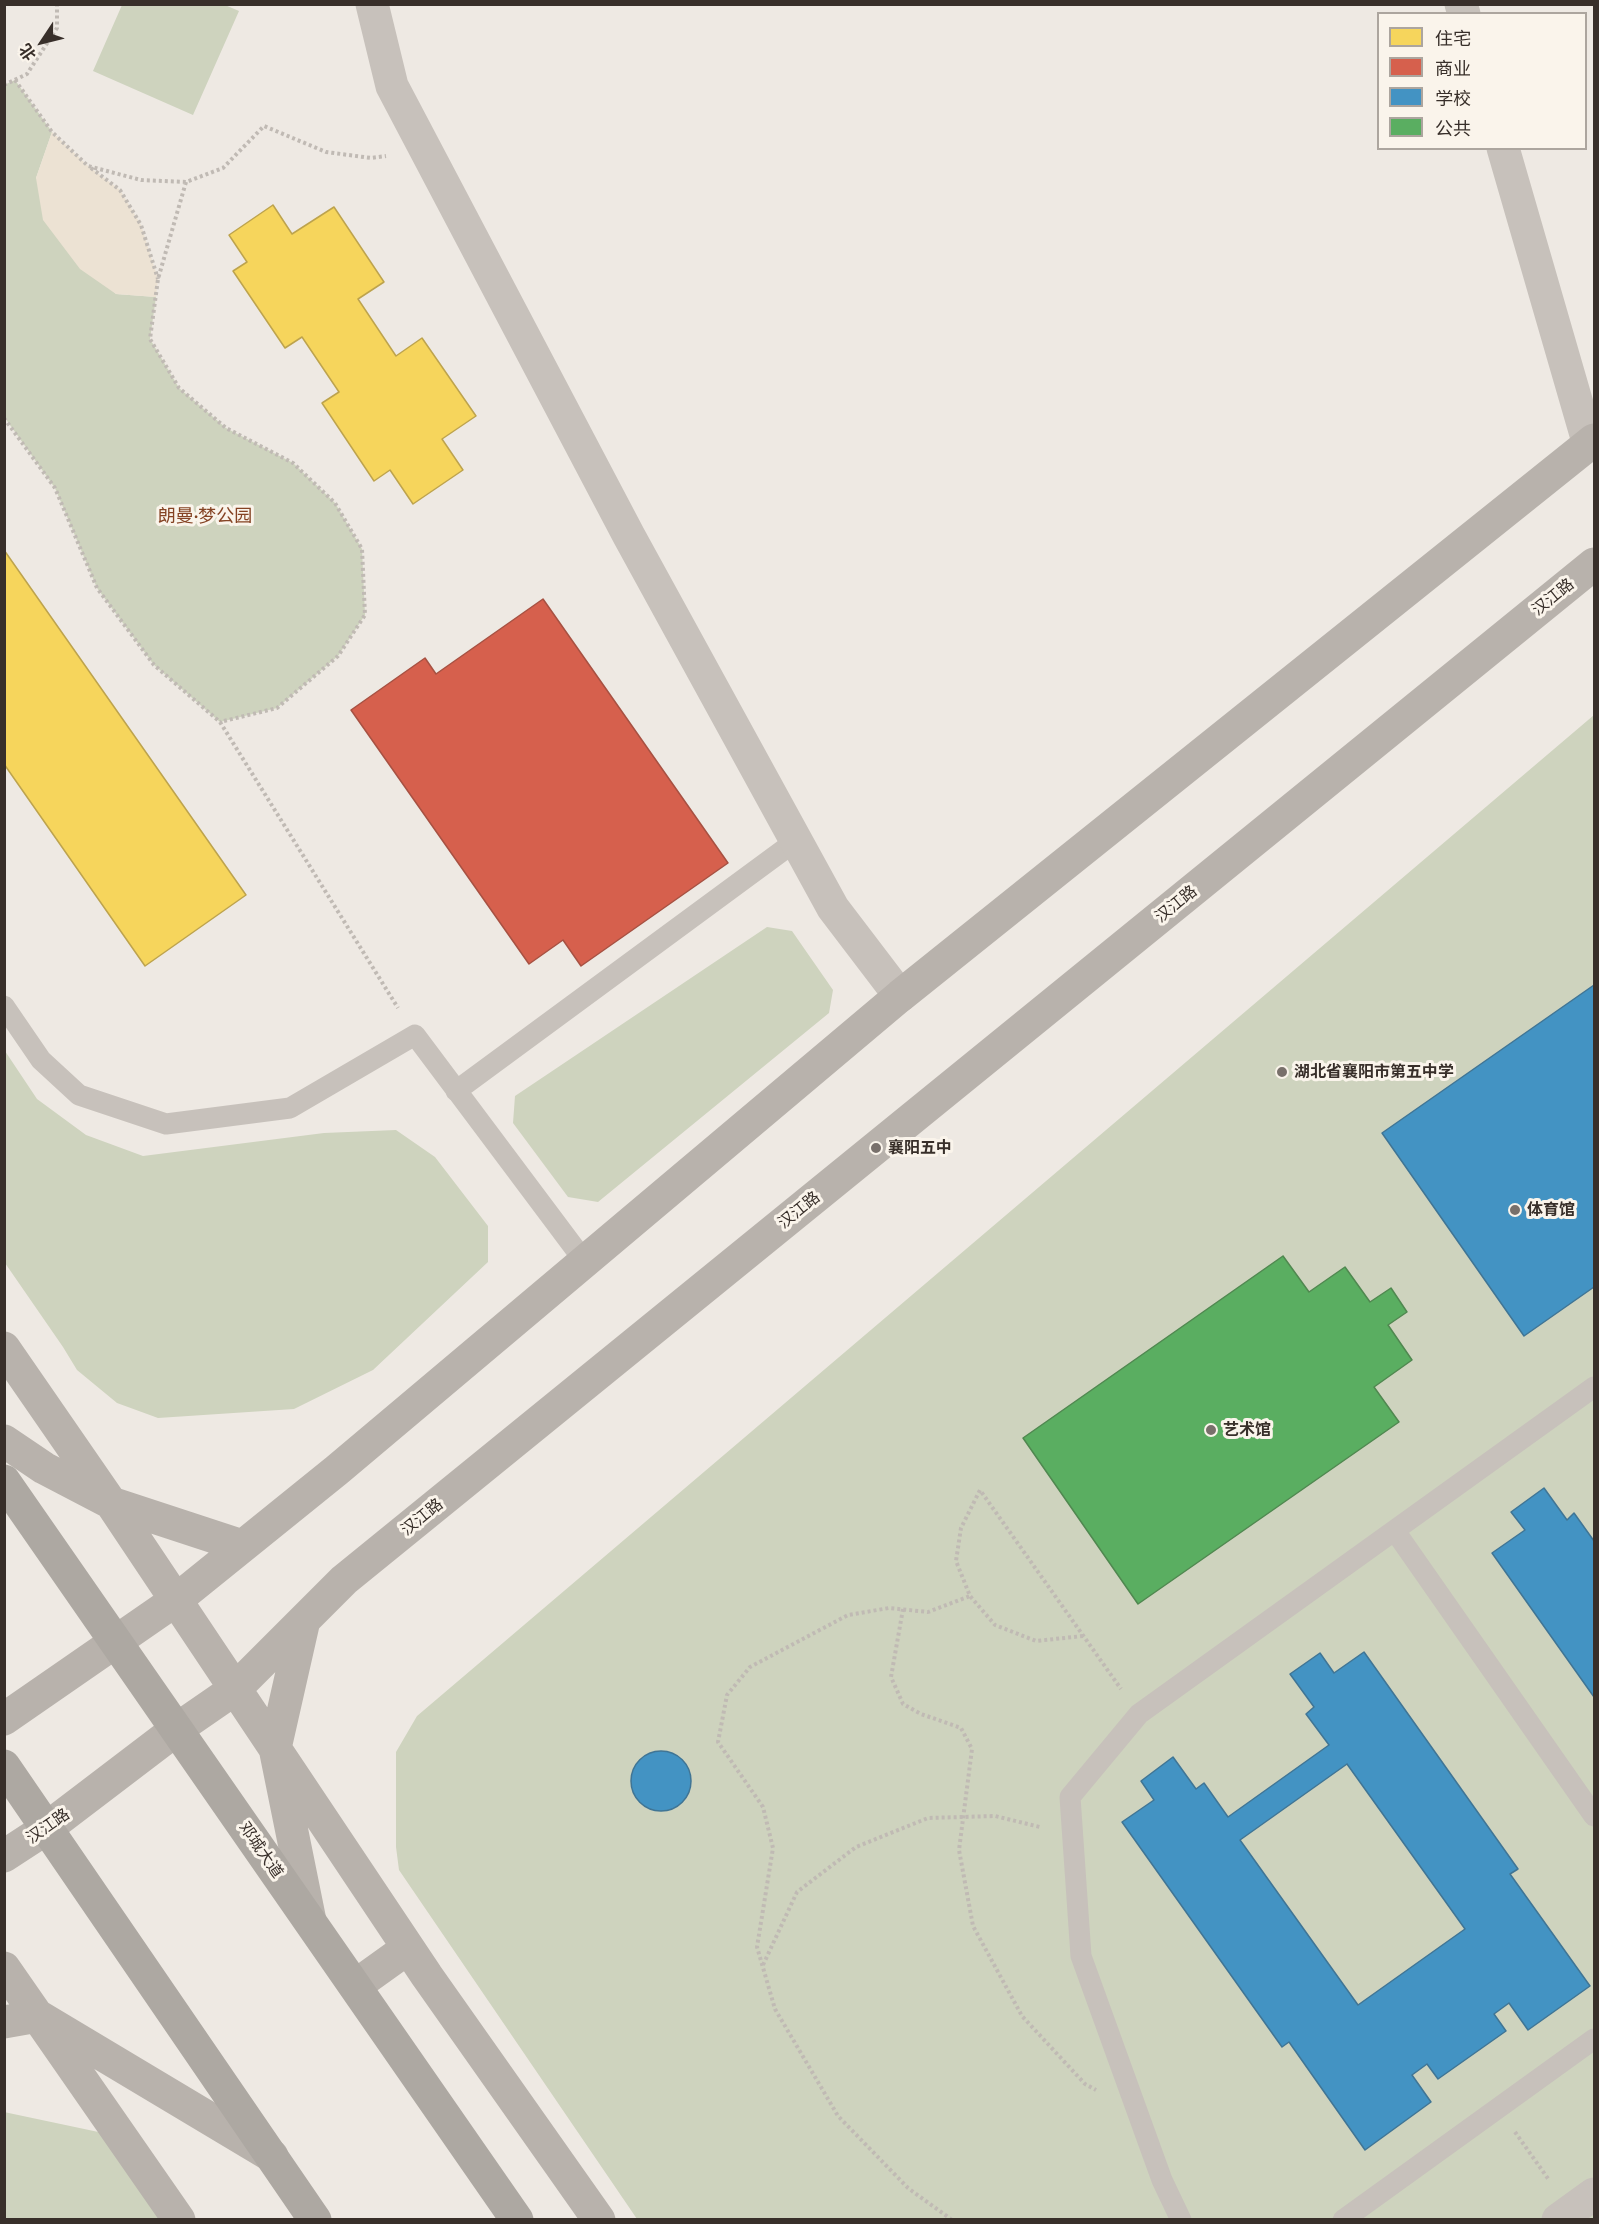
<!DOCTYPE html>
<html>
<head>
<meta charset="utf-8">
<style>
	body { margin:0 }
	#map { position:relative; width:1599px; height:2224px; overflow:hidden; background:#eee9e3; font-family:Lato,"Noto Sans SC",sans-serif }
	canvas { display:block }
	.frame { position:absolute; inset:0; border:6px solid #382f2a; pointer-events:none }
	.legend { position:absolute; left:1377px; top:12px; width:210px; height:138px; box-sizing:border-box; background:#faf4eb; border:2px solid #aca59e; margin:0; padding:8px 10px; list-style:none; font-size:18px; color:#382f2a }
	.legend li { display:flex; align-items:center; gap:12px; height:30px }
	.legend b { width:30px; border:2px solid #aca59e }
	.north { position:absolute; left:12px; top:12px; width:60px; height:60px; -webkit-text-stroke:4px #faf4eb; paint-order:stroke; rotate:235deg; font-size:16px; font-weight:700; line-height:24px; text-align:center; color:#382f2a }
	.north::after { content:''; display:block; margin:auto; width:21px; height:27px; background:#382f2a; clip-path:polygon(50% 0,100% 100%,50% 72%,0 100%) }
</style>
</head>
<body>
<div id="map">
<canvas width="1599" height="2224"></canvas>
<div class="frame"></div>
<ul class="legend">
<li><b style="height:16px;background:#f6d55c"></b>住宅</li>
<li><b style="height:16px;background:#d6604d"></b>商业</li>
<li><b style="height:16px;background:#4393c3"></b>学校</li>
<li><b style="height:16px;background:#5aae61"></b>公共</li>
</ul>
<div class="north">北</div>
</div>
<script>
const ctx = document.querySelector('canvas').getContext('2d');
ctx.lineJoin = 'round';
function fill(path, color) {
  ctx.fillStyle = color;
  ctx.fill(path, 'evenodd');
}
function toPath(rows) {
  const path = new Path2D();
  for (const r of rows) {
    if (r.length === 3) {
      path.moveTo(r[0] + r[2], r[1]);
      path.arc(r[0], r[1], r[2], 0, 2 * Math.PI);
      continue;
    }
    path.moveTo(r[0], r[1]);
    for (let i = 2; i < r.length; i += 2) path.lineTo(r[i], r[i + 1]);
  }
  return path;
}
function stroke(path, color, width, dash) {
  ctx.strokeStyle = color;
  ctx.lineWidth = width;
  ctx.lineCap = dash ? 'butt' : 'round';
  ctx.setLineDash(dash || []);
  ctx.stroke(path);
}
function write(font, color, halo, rows, align = 'center') {
  ctx.font = font + ' Lato,"Noto Sans SC",sans-serif';
  ctx.lineWidth = 6;
  ctx.setLineDash([]);
  ctx.textBaseline = 'middle';
  ctx.strokeStyle = halo;
  ctx.fillStyle = color;
  for (const [text, x, y, turn = 0] of rows) {
    ctx.save();
    ctx.translate(x, y);
    ctx.rotate((+turn || 0) * Math.PI / 180);
    ctx.textAlign = isNaN(turn) ? turn : align;
    if (halo) ctx.strokeText(text, 0, 0);
    ctx.fillText(text, 0, 0);
    ctx.restore();
  }
}
const green = toPath([
	[122,5,225,5,239,11,193,115,93,71],
	[15,80,52,132,36,178,116,294,156,297,150,339,179,388,226,428,293,463,335,503,362,549,365,615,338,656,277,708,220,722,154,665,97,588,55,488,5,418,4,85],
	[1594,715,1594,2219,637,2219,399,1870,396,1847,396,1752,417,1716],
	[767,927,792,931,833,990,829,1013,598,1202,568,1197,513,1123,515,1096],
	[5,1051,37,1099,86,1135,143,1156,324,1133,396,1130,435,1157,488,1226,488,1262,373,1370,294,1409,158,1418,117,1403,77,1370,63,1347,5,1263],
	[4,2112,122,2137,179,2219,5,2219]
]);
const plaza = toPath([
	[52,132,88,166,120,190,141,225,158,279,156,297,116,294,80,269,43,220,36,178]
]);
const homes = toPath([
	[273,205,292,234,334,207,384,282,358,299,396,356,422,338,476,416,442,439,463,470,413,504,390,470,374,481,322,403,339,392,302,337,285,348,233,271,247,262,229,235,273,205],
	[4,550,246,895,145,966,4,764,4,550]
]);
const shops = toPath([
	[543,599,728,863,581,966,563,940,529,964,351,710,425,658,436,674,543,599]
]);
const schools = toPath([
	[1594,985,1594,1287,1524,1336,1382,1133,1594,985],
	[1544,1488,1567,1520,1574,1513,1594,1541,1594,1697,1492,1553,1525,1530,1511,1512,1544,1488],
	[1364,1652,1518,1869,1510,1874,1590,1986,1528,2030,1509,2003,1494,2014,1506,2031,1438,2079,1427,2064,1412,2075,1431,2102,1365,2150,1289,2042,1282,2047,1122,1822,1154,1800,1141,1781,1173,1757,1196,1789,1204,1783,1228,1817,1329,1745,1306,1714,1314,1707,1290,1674,1320,1653,1334,1673,1364,1652],
	[1347,1764,1465,1929,1358,2005,1240,1840,1347,1764],
	[661,1781,30]
]);
const public = toPath([
	[1283,1256,1309,1292,1345,1267,1370,1302,1391,1288,1407,1312,1388,1325,1412,1360,1374,1387,1399,1422,1138,1604,1023,1438,1283,1256]
]);
const path = toPath([
	[15,80,52,132,88,166,141,180,186,182,223,168,264,126,326,152,371,158,386,156],
	[4,85,27,74,57,28,57,4],
	[91,168,120,190,141,225,158,279],
	[186,182,158,279,150,339,179,388,226,428,293,463,335,503,362,549,365,615,338,656,277,708,220,722],
	[4,418,55,488,97,588,154,665,220,722,398,1008],
	[903,1609,891,1677,903,1704,921,1714,961,1728,972,1749,959,1850,973,1926,1022,2016,1085,2084,1096,2090],
	[1083,1636,1036,1641,995,1625,970,1596,956,1561,961,1528,980,1490,1121,1689],
	[763,1965,797,1892,856,1847,928,1818,995,1816,1040,1827],
	[1515,2132,1549,2180],
	[952,2220,908,2188,838,2116,775,2009,757,1947,773,1848,763,1807,718,1742,727,1695,750,1667,848,1615,889,1608,928,1612,970,1596]
]);
const lane = toPath([
	[4,1006,41,1060,79,1095,166,1124,290,1108,415,1035,585,1262],
	[456,1091,797,840],
	[1395,1531,1594,1816],
	[1181,2220,1162,2180,1081,1956,1070,1797,1139,1714,1594,1387],
	[1343,2220,1594,2039]
]);
const street = toPath([
	[372,4,392,86,629,536,833,908,900,996],
	[1461,4,1464,14],
	[1503,148,1589,445],
	[1558,2220,1594,2194]
]);
const secondary = toPath([
	[4,1348,111,1503,427,1976,599,2220],
	[4,1441,44,1468,111,1503,242,1546],
	[304,1620,275,1748,310,1921],
	[4,1719,176,1600,337,1470,900,996,1594,440],
	[4,1856,47,1828,177,1729,235,1689,344,1580,1594,564],
	[4,1968,179,2220],
	[355,1986,408,1948],
	[4,2022,38,2016,272,2156]
]);
const highway = toPath([
	[4,1481,517,2220],
	[4,1766,315,2220]
]);
const markers = [
	[1282,1072,6,"#78706b"],
	[876,1148,6,"#78706b"],
	[1515,1210,6,"#78706b"],
	[1211,1430,6,"#78706b"]
];
const streetNames = [
	["汉江路",1553,597,-39],
	["汉江路",1176,904,-39],
	["汉江路",799,1210,-39],
	["汉江路",422,1517,-39],
	["汉江路",48,1826,-35],
	["邓城大道",261,1850,55]
];
const poiNames = [
	["湖北省襄阳市第五中学",1294,1072],
	["襄阳五中",888,1148],
	["体育馆",1527,1210],
	["艺术馆",1223,1430]
];
const neighbourhoodNames = [
	["朗曼·梦公园",205,516]
];
fill(green, '#ced3be');
fill(plaza, '#ece2d3');
fill(homes, '#f6d55c');
stroke(homes, '#bda34d', 1.5);
fill(shops, '#d6604d');
stroke(shops, '#a75142', 1.5);
fill(schools, '#4393c3');
stroke(schools, '#407595', 1.5);
fill(public, '#5aae61');
stroke(public, '#508850', 1.5);
stroke(path, '#c0bab4', 4, [3, 3]);
stroke(lane, '#c7c1bb', 21);
stroke(street, '#c7c1bb', 33);
stroke(secondary, '#b8b2ac', 33);
stroke(highway, '#ada8a2', 33);
for (const [x, y, r, color] of markers) {
  const dot = new Path2D();
  dot.arc(x, y, r, 0, 2 * Math.PI);
  ctx.fillStyle = color;
  ctx.fill(dot);
  stroke(dot, '#faf4eb', 2);
}
write('16px', '#382f2a', '#faf4eb', streetNames);
write('bold 16px', '#382f2a', '#faf4eb', poiNames, 'left');
write('18px', '#854324', '#faf4eb', neighbourhoodNames);
</script>
</body>
</html>
